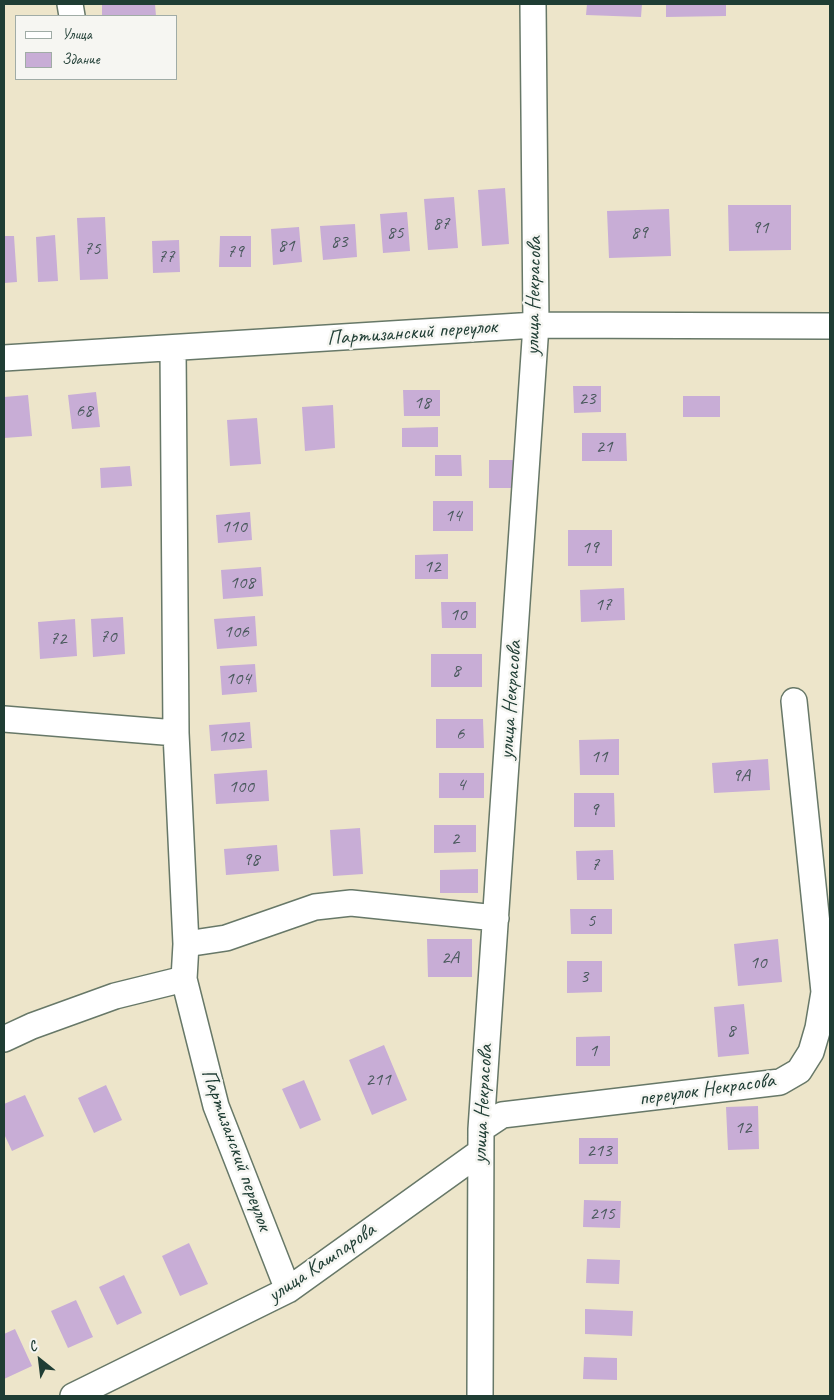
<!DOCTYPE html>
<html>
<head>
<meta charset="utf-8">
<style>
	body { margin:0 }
	#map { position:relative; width:834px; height:1400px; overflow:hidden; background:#ede5ca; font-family:Caveat,sans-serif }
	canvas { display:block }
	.frame { position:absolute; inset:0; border:5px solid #1f3d34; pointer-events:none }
	.legend { position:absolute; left:15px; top:15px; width:162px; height:65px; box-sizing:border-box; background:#f6f6f2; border:1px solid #a0aca6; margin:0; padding:6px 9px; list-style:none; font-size:15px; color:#1f3d34 }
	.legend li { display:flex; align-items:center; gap:10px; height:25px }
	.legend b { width:25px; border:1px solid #a0aca6 }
	.north { position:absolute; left:15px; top:1335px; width:50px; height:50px; -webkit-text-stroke:4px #f6f6f2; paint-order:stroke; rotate:331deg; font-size:14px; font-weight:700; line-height:20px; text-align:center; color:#1f3d34 }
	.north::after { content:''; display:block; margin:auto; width:18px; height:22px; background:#1f3d34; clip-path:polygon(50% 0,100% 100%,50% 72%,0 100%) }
</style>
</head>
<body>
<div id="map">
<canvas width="834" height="1400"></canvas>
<div class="frame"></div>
<ul class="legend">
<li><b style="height:6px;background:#fff"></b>Улица</li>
<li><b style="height:14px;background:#c8add6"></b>Здание</li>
</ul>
<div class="north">С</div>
</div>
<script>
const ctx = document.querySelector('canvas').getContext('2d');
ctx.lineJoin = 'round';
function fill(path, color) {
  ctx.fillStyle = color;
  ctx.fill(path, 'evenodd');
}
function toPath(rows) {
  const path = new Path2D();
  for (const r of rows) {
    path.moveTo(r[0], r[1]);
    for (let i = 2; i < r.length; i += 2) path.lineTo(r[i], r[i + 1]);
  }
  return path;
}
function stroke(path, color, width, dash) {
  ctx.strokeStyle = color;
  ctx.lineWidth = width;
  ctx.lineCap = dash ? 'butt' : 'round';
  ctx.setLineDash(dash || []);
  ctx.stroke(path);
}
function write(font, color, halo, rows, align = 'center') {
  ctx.font = font + ' Caveat,sans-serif';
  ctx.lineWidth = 5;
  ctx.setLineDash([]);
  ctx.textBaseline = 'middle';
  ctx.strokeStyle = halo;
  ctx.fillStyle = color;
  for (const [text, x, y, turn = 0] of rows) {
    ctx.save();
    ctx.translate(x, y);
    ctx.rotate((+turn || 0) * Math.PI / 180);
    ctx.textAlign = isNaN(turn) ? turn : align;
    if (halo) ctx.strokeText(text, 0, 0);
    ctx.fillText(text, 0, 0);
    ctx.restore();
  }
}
const building = toPath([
	[102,4,155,4,156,16,102,16],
	[587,4,642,4,641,17,586,15],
	[666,4,726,4,726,16,666,17],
	[505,188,509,244,482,246,478,190],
	[454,197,458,248,428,250,424,199],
	[728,205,791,205,791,250,729,251],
	[669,209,671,256,609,258,607,211],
	[407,212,410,251,383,253,380,214],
	[105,217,108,279,80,280,77,218],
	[355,224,357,257,323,260,320,226],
	[299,227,302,262,273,265,271,229],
	[55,235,58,281,38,282,36,237],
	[4,236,14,236,17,282,4,283],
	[220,236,251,236,251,267,219,267],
	[179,240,180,272,153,273,152,241],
	[573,386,601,386,601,412,574,413],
	[403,390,440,390,440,416,404,416],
	[96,392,100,427,72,429,68,395],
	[28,395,32,436,4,438,4,397],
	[683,396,720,396,720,417,683,417],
	[333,405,335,448,305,451,302,407],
	[257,418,261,464,230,466,227,420],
	[438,427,438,447,402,447,402,428],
	[582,433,626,433,627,461,582,461],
	[435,455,461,455,462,476,435,476],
	[489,460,514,460,514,488,489,488],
	[130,466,132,486,101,488,100,468],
	[433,501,473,501,473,531,433,531],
	[250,512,252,540,218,543,216,515],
	[568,530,612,530,612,566,568,566],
	[448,554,448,579,415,579,415,555],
	[261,567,263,596,223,599,221,570],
	[624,588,625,620,581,622,580,590],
	[441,602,476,602,476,628,442,628],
	[255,616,257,646,217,649,214,619],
	[123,617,125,654,93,657,91,619],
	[75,619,77,656,40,659,38,622],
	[431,654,482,654,482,687,431,687],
	[255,664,257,692,222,695,220,666],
	[436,719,483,719,484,748,436,748],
	[250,722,252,748,211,751,209,725],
	[619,739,619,775,580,775,579,740],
	[768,759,770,790,714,793,712,763],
	[267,770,269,801,216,804,214,774],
	[439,773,484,773,484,798,439,798],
	[574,793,614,793,615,827,574,827],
	[434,825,476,825,476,852,434,853],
	[360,828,363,874,333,876,330,830],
	[277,845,279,871,226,875,224,849],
	[613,850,614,880,577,880,576,851],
	[478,869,478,893,440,893,440,870],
	[570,909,612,909,612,934,571,934],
	[427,939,472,939,472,977,428,977],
	[778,939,782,982,738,986,734,944],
	[567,961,602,961,602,992,567,993],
	[744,1004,749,1054,718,1057,714,1007],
	[610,1036,610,1066,576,1066,576,1037],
	[384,1045,407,1100,372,1115,349,1060],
	[304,1080,321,1120,300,1129,282,1089],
	[106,1085,122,1120,94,1133,78,1098],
	[25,1095,44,1136,12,1151,4,1134,4,1104],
	[758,1106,759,1149,728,1150,726,1107],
	[579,1138,618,1138,618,1164,579,1164],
	[584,1200,621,1201,620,1228,583,1227],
	[189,1243,208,1284,180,1296,162,1256],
	[587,1259,620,1260,619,1284,586,1283],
	[124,1275,142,1313,117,1325,99,1287],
	[76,1300,93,1337,68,1348,51,1311],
	[585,1309,633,1311,632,1336,585,1334],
	[15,1329,32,1366,4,1379,4,1334],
	[584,1357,617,1358,617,1380,583,1379]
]);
const minor = toPath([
	[70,4,72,16],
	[173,348,176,733,186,944,226,938,315,907,351,903,496,918],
	[4,358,536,325,830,326],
	[4,719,176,733],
	[186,944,184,979,216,1106,288,1290],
	[4,1039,32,1026,115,996,184,979],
	[481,1129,502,1115,780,1082,799,1071,811,1052,818,1028,824,992,794,701],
	[73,1396,288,1290,479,1153],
	[480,1396,481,1129,536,325,533,4]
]);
const numberNames = [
	["87",441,224],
	["91",760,228],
	["85",395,233],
	["89",639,233],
	["83",339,242],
	["81",286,246],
	["75",92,249],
	["79",235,252],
	["77",166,257],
	["23",587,399],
	["18",422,403],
	["68",84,411],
	["21",604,447],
	["14",453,516],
	["110",234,527],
	["19",590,548],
	["12",432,567],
	["108",242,583],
	["17",603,605],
	["10",458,615],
	["106",236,632],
	["70",108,637],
	["72",58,639],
	["8",456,671],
	["104",238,679],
	["6",460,734],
	["102",231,737],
	["11",599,757],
	["9А",741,776],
	["4",461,785],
	["100",241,787],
	["9",594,810],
	["2",455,839],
	["98",251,860],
	["7",595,865],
	["5",591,921],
	["2А",450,958],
	["10",758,963],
	["3",584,977],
	["8",731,1031],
	["1",593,1051],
	["211",378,1080],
	["12",743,1128],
	["213",599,1151],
	["215",602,1214]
];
const streetNames = [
	["улица Некрасова",534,296,-89],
	["Партизанский переулок",412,333,-4],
	["улица Некрасова",511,700,-86],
	["переулок Некрасова",707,1090,-8],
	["улица Некрасова",483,1104,-87],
	["Партизанский переулок",236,1150,70],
	["улица Кашпарова",322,1263,-34]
];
fill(building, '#c8add6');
stroke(minor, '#677868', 28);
stroke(minor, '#fff', 25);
write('19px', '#49595c', null, numberNames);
write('21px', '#1f3d34', '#f6f6f2', streetNames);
</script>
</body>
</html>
